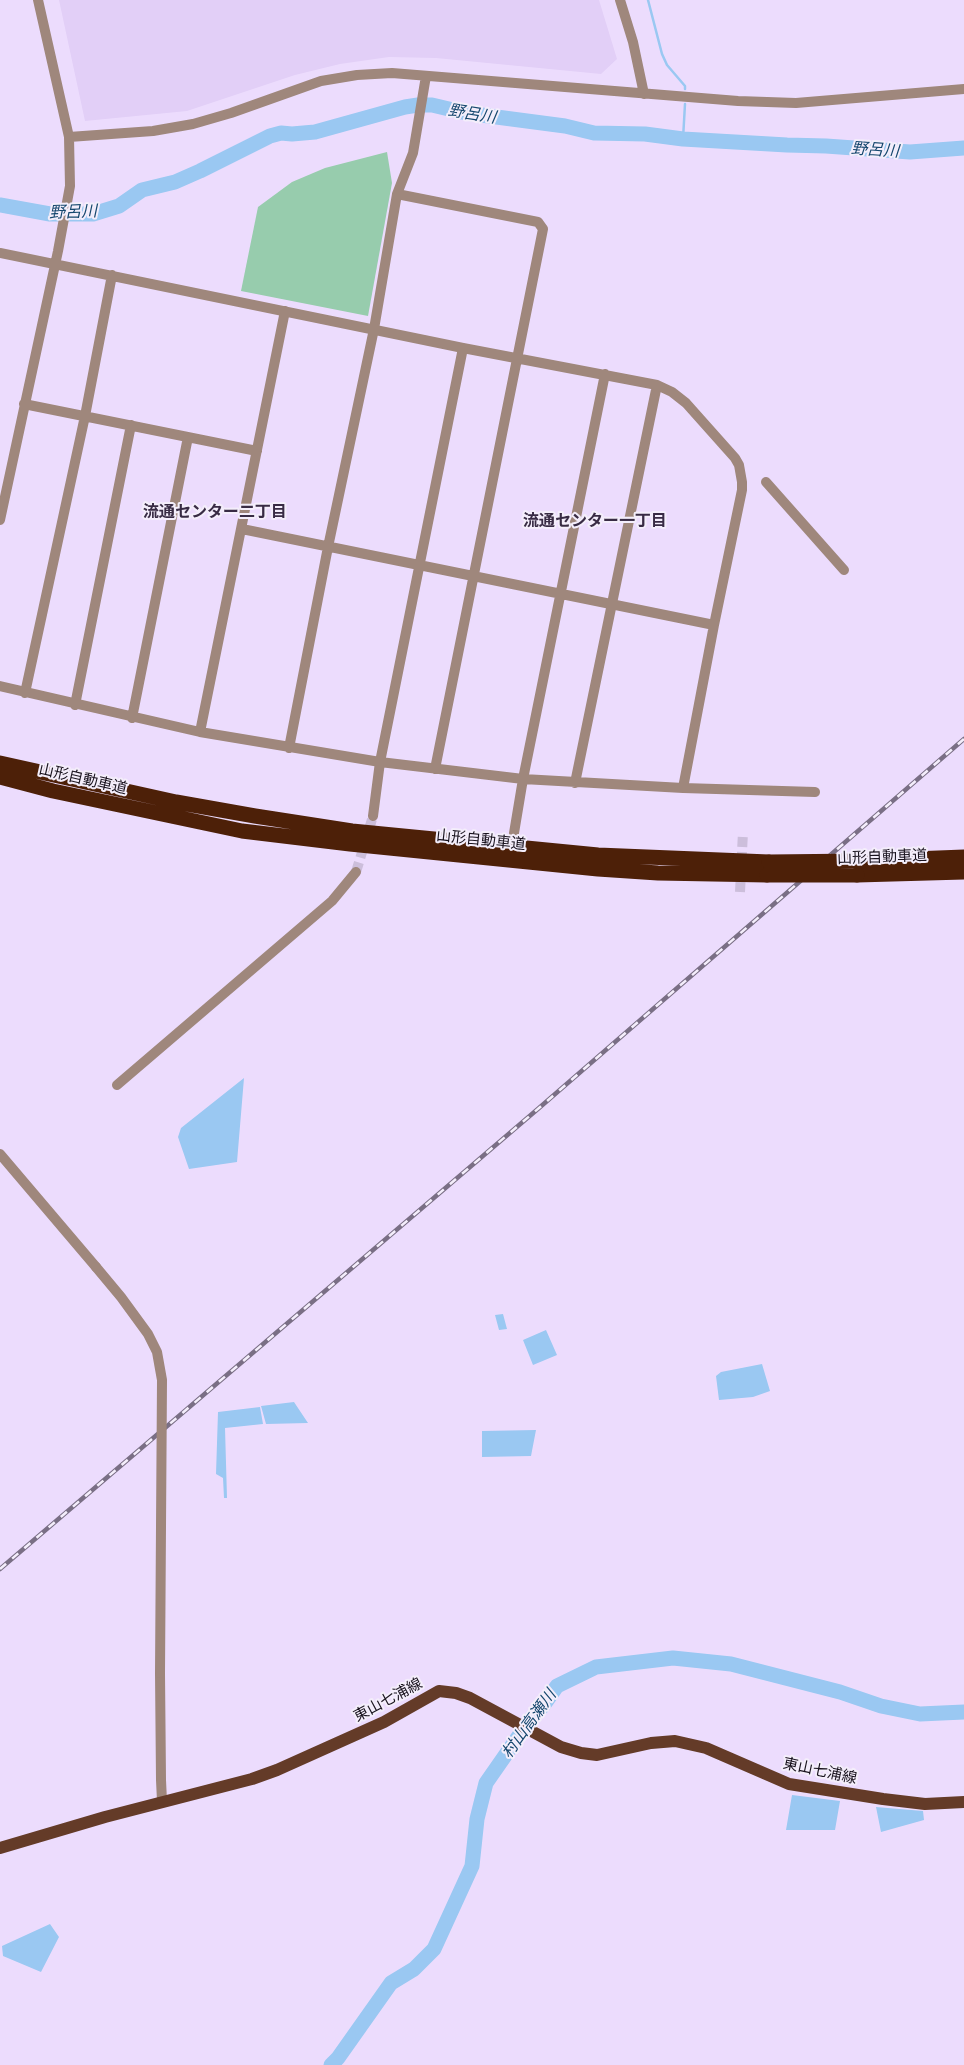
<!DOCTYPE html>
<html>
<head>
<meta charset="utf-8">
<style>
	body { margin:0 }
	canvas { display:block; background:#ecdcfd }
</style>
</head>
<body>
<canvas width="964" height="2065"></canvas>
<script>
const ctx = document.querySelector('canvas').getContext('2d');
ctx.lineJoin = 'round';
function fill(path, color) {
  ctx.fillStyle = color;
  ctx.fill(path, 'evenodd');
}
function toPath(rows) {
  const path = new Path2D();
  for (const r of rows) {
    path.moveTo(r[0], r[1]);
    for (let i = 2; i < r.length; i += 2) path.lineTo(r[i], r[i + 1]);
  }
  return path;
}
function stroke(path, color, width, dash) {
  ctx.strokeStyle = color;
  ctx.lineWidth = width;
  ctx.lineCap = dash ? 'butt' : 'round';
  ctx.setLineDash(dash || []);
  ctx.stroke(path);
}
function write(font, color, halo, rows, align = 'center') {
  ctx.font = font + ' "Public Sans","Noto Sans JP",sans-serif';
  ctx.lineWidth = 4;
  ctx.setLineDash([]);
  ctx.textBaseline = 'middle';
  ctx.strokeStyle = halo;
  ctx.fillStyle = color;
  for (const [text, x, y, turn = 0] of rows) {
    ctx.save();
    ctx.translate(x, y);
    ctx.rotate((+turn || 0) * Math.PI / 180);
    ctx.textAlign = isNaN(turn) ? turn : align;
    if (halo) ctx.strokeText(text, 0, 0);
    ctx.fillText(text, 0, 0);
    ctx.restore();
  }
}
const built = toPath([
	[59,0,599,0,617,59,601,74,436,58,389,57,340,64,295,75,187,111,85,121]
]);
const green = toPath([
	[387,152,392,183,368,316,241,291,258,207,292,182,325,168]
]);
const water = toPath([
	[244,1078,237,1162,189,1169,178,1137,181,1128],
	[503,1314,507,1329,499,1330,495,1315],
	[546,1330,557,1355,533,1365,523,1340],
	[762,1364,770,1391,753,1397,719,1400,716,1376,721,1372],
	[294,1402,308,1423,266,1424,261,1406],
	[260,1407,263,1424,225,1428,227,1498,224,1498,223,1478,216,1474,218,1412],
	[536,1430,531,1456,482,1457,482,1431],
	[792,1795,840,1801,835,1830,786,1830],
	[876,1807,923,1811,924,1820,881,1832],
	[50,1924,59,1937,41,1972,3,1956,2,1946]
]);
const stream = toPath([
	[648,0,662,54,667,65,685,86,685,89],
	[683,139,685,104]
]);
const river = toPath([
	[0,205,50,214,93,214,119,206,142,190,175,182,200,171,270,136,281,133,292,134,315,132,405,107,418,105,432,105,466,113,565,126,594,133,645,134,683,139,787,145,826,146,910,152,964,148],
	[331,2065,338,2058,391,1983,414,1969,434,1949,472,1866,477,1819,486,1783,532,1717,543,1706,557,1686,596,1667,673,1658,731,1664,840,1692,881,1706,920,1714,964,1712]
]);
const minorTunnel = toPath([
	[356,872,373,816],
	[740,892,743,832]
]);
const minor = toPath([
	[620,0,633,42,644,94],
	[69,137,153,131,193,124,231,113,321,81,357,75,392,73,738,101,796,103,964,89],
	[397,194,538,222,543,229,435,769],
	[0,253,463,348,657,385,672,392,686,403,735,458,739,465,742,482,742,490,714,625,683,788],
	[24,404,257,451],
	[766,482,844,570],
	[0,520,58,251,70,186,69,137,38,0],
	[242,529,714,625],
	[0,686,200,732,380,762,523,779,683,788,815,792],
	[25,693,85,416,112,275],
	[75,705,131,425],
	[132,718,188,437],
	[200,732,285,311],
	[289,748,328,547,374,329,397,194,413,153,426,76],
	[575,783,657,385],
	[373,816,380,762,463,348],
	[514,833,523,779,605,374],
	[117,1085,332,901,356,872],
	[0,1154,96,1267],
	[160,1673,161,1780,162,1801]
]);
const major = toPath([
	[0,1848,105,1817,252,1779,277,1770,384,1722,439,1691,456,1693,470,1698,561,1747,581,1753,597,1755,651,1743,675,1741,706,1748,789,1784,883,1799,925,1804,964,1802]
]);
const highway = toPath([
	[0,763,176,802,255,816,352,831,598,855,769,862],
	[0,777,53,791,242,831,350,844,598,869,658,873,767,875],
	[861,861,964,857],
	[857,875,964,872]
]);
const rail = toPath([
	[0,1569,539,1108,964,739]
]);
const minorBridge = toPath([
	[96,1267,121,1297,148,1334,157,1352,162,1380,160,1673]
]);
const highwayBridge = toPath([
	[769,862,861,861],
	[767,875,857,875]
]);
const streetNames = [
	["山形自動車道",83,779,13],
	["山形自動車道",481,840,6],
	["山形自動車道",882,857,-2],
	["東山七浦線",388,1700,-28],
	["東山七浦線",820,1771,12]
];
const waterNames = [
	["野呂川",472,114,9],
	["野呂川",875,150,4],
	["野呂川",73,212,-2],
	["村山高瀬川",529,1724,-54]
];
const neighbourhoodNames = [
	["流通センター二丁目",215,512],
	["流通センター一丁目",595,521]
];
fill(built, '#e2cff7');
fill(green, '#97ccad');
fill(water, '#9ac8f2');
stroke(stream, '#9ac8f2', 2.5);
stroke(river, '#9ac8f2', 15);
stroke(minorTunnel, '#ccbedb', 10, [10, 5]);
stroke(minor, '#9f877c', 10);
stroke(major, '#643b28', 12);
stroke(highway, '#4d2008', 15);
stroke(rail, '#7a6f85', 4.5);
stroke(rail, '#f4eefb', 2.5, [8]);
stroke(minorBridge, '#9f877c', 10);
stroke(highwayBridge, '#4d2008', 15);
write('15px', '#18121d', '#f4eefb', streetNames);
write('italic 16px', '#15476e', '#f4eefb', waterNames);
write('bold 16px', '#382b44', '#f4eefb', neighbourhoodNames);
</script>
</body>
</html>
